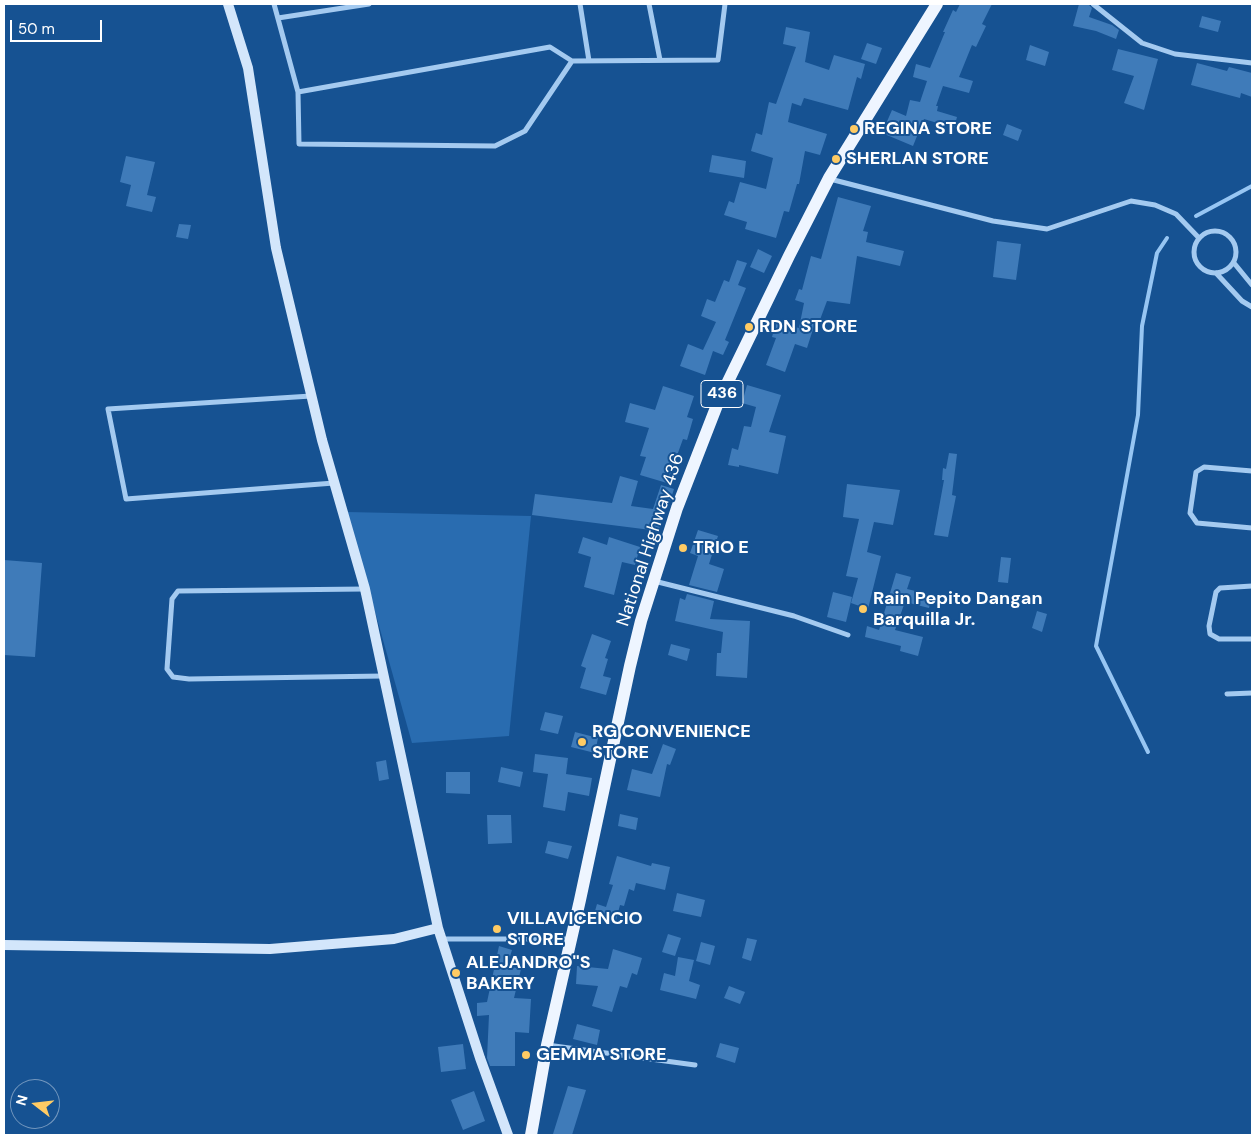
<!DOCTYPE html>
<html>
<head>
<meta charset="utf-8">
<style>
	body { margin:0 }
	#map { position:relative; width:1256px; height:1139px; overflow:hidden; background:#165292; font-family:"DM Sans",sans-serif }
	canvas { display:block }
	.frame { position:absolute; inset:0; border:5px solid #fff; pointer-events:none }
	.north { position:absolute; left:10px; top:1079px; width:50px; height:50px; box-sizing:border-box; background:#165292; border:1px solid #7397be; border-radius:50%; rotate:286deg; font-size:14px; font-weight:700; line-height:20px; text-align:center; color:#fff }
	.north::after { content:''; display:block; margin:auto; width:18px; height:22px; background:#ffcb64; clip-path:polygon(50% 0,100% 100%,50% 72%,0 100%) }
	.scale { position:absolute; left:10px; top:20px; width:92px; height:22px; box-sizing:border-box; border:2px solid #fff; border-top:0; padding-left:6px; font-size:15px; line-height:18px; white-space:nowrap; color:#fff; -webkit-text-stroke:4px #165292; paint-order:stroke }
</style>
</head>
<body>
<div id="map">
<canvas width="1256" height="1139"></canvas>
<div class="frame"></div>
<div class="north">N</div>
<div class="scale">50 m</div>
</div>
<script>
const ctx = document.querySelector('canvas').getContext('2d');
ctx.lineJoin = 'round';
function fill(path, color) {
  ctx.fillStyle = color;
  ctx.fill(path, 'evenodd');
}
function toPath(rows) {
  const path = new Path2D();
  for (const r of rows) {
    if (r.length === 3) {
      path.moveTo(r[0] + r[2], r[1]);
      path.arc(r[0], r[1], r[2], 0, 2 * Math.PI);
      continue;
    }
    path.moveTo(r[0], r[1]);
    for (let i = 2; i < r.length; i += 2) path.lineTo(r[i], r[i + 1]);
  }
  return path;
}
function stroke(path, color, width, dash) {
  ctx.strokeStyle = color;
  ctx.lineWidth = width;
  ctx.lineCap = dash ? 'butt' : 'round';
  ctx.setLineDash(dash || []);
  ctx.stroke(path);
}
function write(font, color, halo, rows, align = 'center') {
  ctx.font = font + ' "DM Sans",sans-serif';
  ctx.lineWidth = 4;
  ctx.setLineDash([]);
  ctx.textBaseline = 'middle';
  ctx.strokeStyle = halo;
  ctx.fillStyle = color;
  for (const [text, x, y, turn = 0] of rows) {
    ctx.save();
    ctx.translate(x, y);
    ctx.rotate((+turn || 0) * Math.PI / 180);
    ctx.textAlign = isNaN(turn) ? turn : align;
    if (halo) ctx.strokeText(text, 0, 0);
    ctx.fillText(text, 0, 0);
    ctx.restore();
  }
}
const green = toPath([
	[347,512,531,516,509,736,412,743]
]);
const stream = toPath([
	[1196,216,1252,186],
	[1148,752,1096,646,1138,415,1142,326,1157,253,1167,238]
]);
const building = toPath([
	[960,4,992,4,982,24,986,26,976,47,972,45,959,77,973,81,969,93,943,86,936,106,938,106,937,111,957,117,954,128,924,119,913,146,882,133,892,110,906,116,910,100,920,102,927,81,913,77,916,64,930,68,945,32,943,32,953,10,956,12],
	[1079,4,1089,5,1092,8,1089,17,1112,25,1119,30,1116,39,1096,31,1073,26],
	[1202,16,1221,21,1218,32,1199,27],
	[786,27,810,32,805,62,829,70,834,55,865,64,861,79,857,77,848,110,804,98,801,106,792,103,788,122,827,134,820,155,805,151,799,184,797,184,789,212,784,211,776,238,745,229,747,222,724,215,729,201,734,203,740,182,766,189,773,158,751,151,756,133,762,135,769,102,776,104,796,47,783,44],
	[867,43,882,48,876,64,861,59],
	[1030,45,1049,52,1045,66,1026,60],
	[1118,49,1158,59,1144,110,1124,103,1134,76,1112,70],
	[1197,63,1227,71,1229,67,1252,73,1252,97,1241,93,1240,98,1191,85],
	[1007,124,1022,130,1018,141,1003,135],
	[712,155,746,161,744,178,709,172],
	[126,156,155,162,147,195,156,197,152,212,126,206,131,185,120,182],
	[838,197,871,206,863,231,868,232,866,242,904,251,900,266,857,256,850,304,827,301,818,325,815,323,807,348,795,344,785,372,766,365,776,338,772,337,776,322,799,328,804,303,795,300,799,289,802,290,811,256,821,259],
	[179,224,191,225,188,239,176,237],
	[997,241,1021,244,1016,280,993,277],
	[758,249,772,256,764,273,750,267],
	[737,260,747,263,738,285,746,288,725,340,729,342,723,355,713,351,705,375,680,366,688,344,703,350,716,322,701,316,707,299,715,302,724,280,729,282],
	[747,385,781,395,769,432,786,436,778,474,739,465,739,467,728,465,732,448,738,450,744,426,751,427,756,407,742,403],
	[663,386,694,396,687,417,693,419,687,440,683,439,667,483,640,475,646,457,640,456,649,428,625,422,630,403,655,410],
	[949,453,957,454,952,495,956,496,948,537,934,535,944,480,942,480,943,468,946,469],
	[620,476,638,481,631,506,653,509,661,485,674,489,668,508,662,506,659,531,532,515,535,494,612,503],
	[847,484,900,490,893,525,874,522,867,552,881,556,868,609,851,603,858,578,846,576,859,519,843,517],
	[698,530,718,536,709,564,724,569,717,592,689,585,698,556,690,553],
	[583,537,607,545,609,537,640,547,635,565,622,562,614,595,584,587,591,557,578,553],
	[1001,557,1011,558,1008,583,998,582],
	[4,560,42,563,35,657,4,655],
	[896,573,911,577,907,589,932,595,929,608,905,602,895,630,923,637,918,656,900,651,901,646,865,637,867,626,879,630],
	[833,592,852,597,846,622,827,617],
	[687,594,714,601,710,619,750,621,747,678,716,676,717,653,721,653,723,632,675,621,680,598,685,600],
	[1037,611,1047,614,1042,632,1032,628],
	[592,634,611,641,605,658,608,659,603,676,611,678,606,695,580,688,586,668,581,666],
	[671,644,690,649,687,661,668,655],
	[545,712,563,716,558,734,540,730],
	[575,732,598,738,595,753,571,747],
	[663,744,676,749,670,765,667,764,660,797,627,790,632,769,652,774],
	[535,754,568,758,566,774,592,778,589,796,568,792,565,811,543,807,548,774,533,772],
	[386,760,389,779,379,781,376,762],
	[501,767,523,772,520,787,498,782],
	[446,772,470,772,470,794,446,793],
	[620,814,638,818,636,830,618,826],
	[487,815,511,815,512,843,488,844],
	[548,841,572,846,568,859,545,853],
	[617,856,651,866,652,863,670,867,665,890,636,883,634,891,629,889,624,906,620,905,615,924,593,918,597,904,606,907,613,885,609,884],
	[677,893,705,900,701,917,673,911],
	[668,934,681,938,675,956,662,952],
	[747,938,757,940,751,961,742,958],
	[701,942,715,946,710,965,696,961],
	[499,946,512,950,507,966,521,969,514,998,531,999,529,1033,515,1032,515,1066,490,1066,487,1058,489,1015,477,1016,477,1003,487,1002],
	[613,949,642,958,637,975,632,973,627,988,620,986,612,1012,592,1006,598,986,576,984,577,966,608,969],
	[678,957,694,960,689,981,700,985,696,999,660,990,664,973,675,976],
	[729,986,745,992,740,1004,724,998],
	[577,1024,600,1030,597,1045,573,1039],
	[720,1043,739,1048,735,1063,716,1057],
	[463,1044,466,1069,441,1072,438,1047],
	[568,1086,586,1090,572,1135,559,1135,553,1134],
	[474,1091,485,1121,463,1130,451,1100]
]);
const street = toPath([
	[274,4,298,92,299,144,495,146,525,131,572,61,718,60,725,4],
	[580,4,589,61],
	[649,4,660,60],
	[1093,4,1142,43,1175,54,1252,63],
	[278,18,369,4],
	[298,92,550,47,572,61],
	[830,179,993,221,1047,229,1131,201,1155,205,1176,214,1199,238],
	[1215,252,21],
	[1234,263,1252,285],
	[1216,273,1242,301,1252,307],
	[311,396,108,409,126,499,334,483],
	[1252,471,1204,467,1196,472,1190,513,1197,523,1252,528],
	[654,581,794,616,848,635],
	[1252,586,1220,588,1216,592,1209,626,1210,634,1219,639,1252,639],
	[365,589,178,591,172,599,167,669,173,677,189,679,383,676],
	[1227,694,1252,693],
	[443,939,570,939],
	[547,1045,695,1065]
]);
const secondary = toPath([
	[228,4,248,68,276,248,322,440,365,589,438,928,480,1058,508,1135],
	[4,945,270,949,394,939,438,928]
]);
const primary = toPath([
	[531,1135,547,1045,580,900,630,666,641,621,677,508,719,400,789,256,829,178,937,4]
]);
const markers = [
	[854,129,5,"#ffcb64"],
	[836,159,5,"#ffcb64"],
	[749,327,5,"#ffcb64"],
	[683,548,5,"#ffcb64"],
	[863,609,5,"#ffcb64"],
	[582,742,5,"#ffcb64"],
	[497,929,5,"#ffcb64"],
	[456,973,5,"#ffcb64"],
	[526,1055,5,"#ffcb64"]
];
const shields = [
	[722,394,42]
];
const shieldNames = [
	["436",722,394]
];
const poiNames = [
	["REGINA STORE",864,129],
	["SHERLAN STORE",846,159],
	["RDN STORE",759,327],
	["TRIO E",693,548],
	["Rain Pepito Dangan",873,599],
	["Barquilla Jr.",873,620],
	["RG CONVENIENCE",592,732],
	["STORE",592,753],
	["VILLAVICENCIO",507,919],
	["STORE",507,940],
	["ALEJANDRO''S",466,963],
	["BAKERY",466,984],
	["GEMMA STORE",536,1055]
];
const streetNames = [
	["National Highway 436",651,540,-72]
];
fill(green, '#296cb0');
stroke(stream, '#97c6f3', 4);
fill(building, '#3f7bb9');
stroke(street, '#a4caf0', 5);
stroke(secondary, '#d3e6fb', 10);
stroke(primary, '#eef5ff', 12);
for (const [x, y, r, color] of markers) {
  const dot = new Path2D();
  dot.arc(x, y, r, 0, 2 * Math.PI);
  ctx.fillStyle = color;
  ctx.fill(dot);
  stroke(dot, '#165292', 2);
}
for (const [x, y, w] of shields) {
  const box = new Path2D();
  box.roundRect(x - w / 2, y - 13.5, w, 27, 4);
  ctx.fillStyle = '#165292';
  ctx.fill(box);
  stroke(box, '#fff', 1);
}
write('bold 16px', '#fff', null, shieldNames);
write('bold 18px', '#fff', '#165292', poiNames, 'left');
write('18px', '#fff', '#165292', streetNames);
</script>
</body>
</html>
